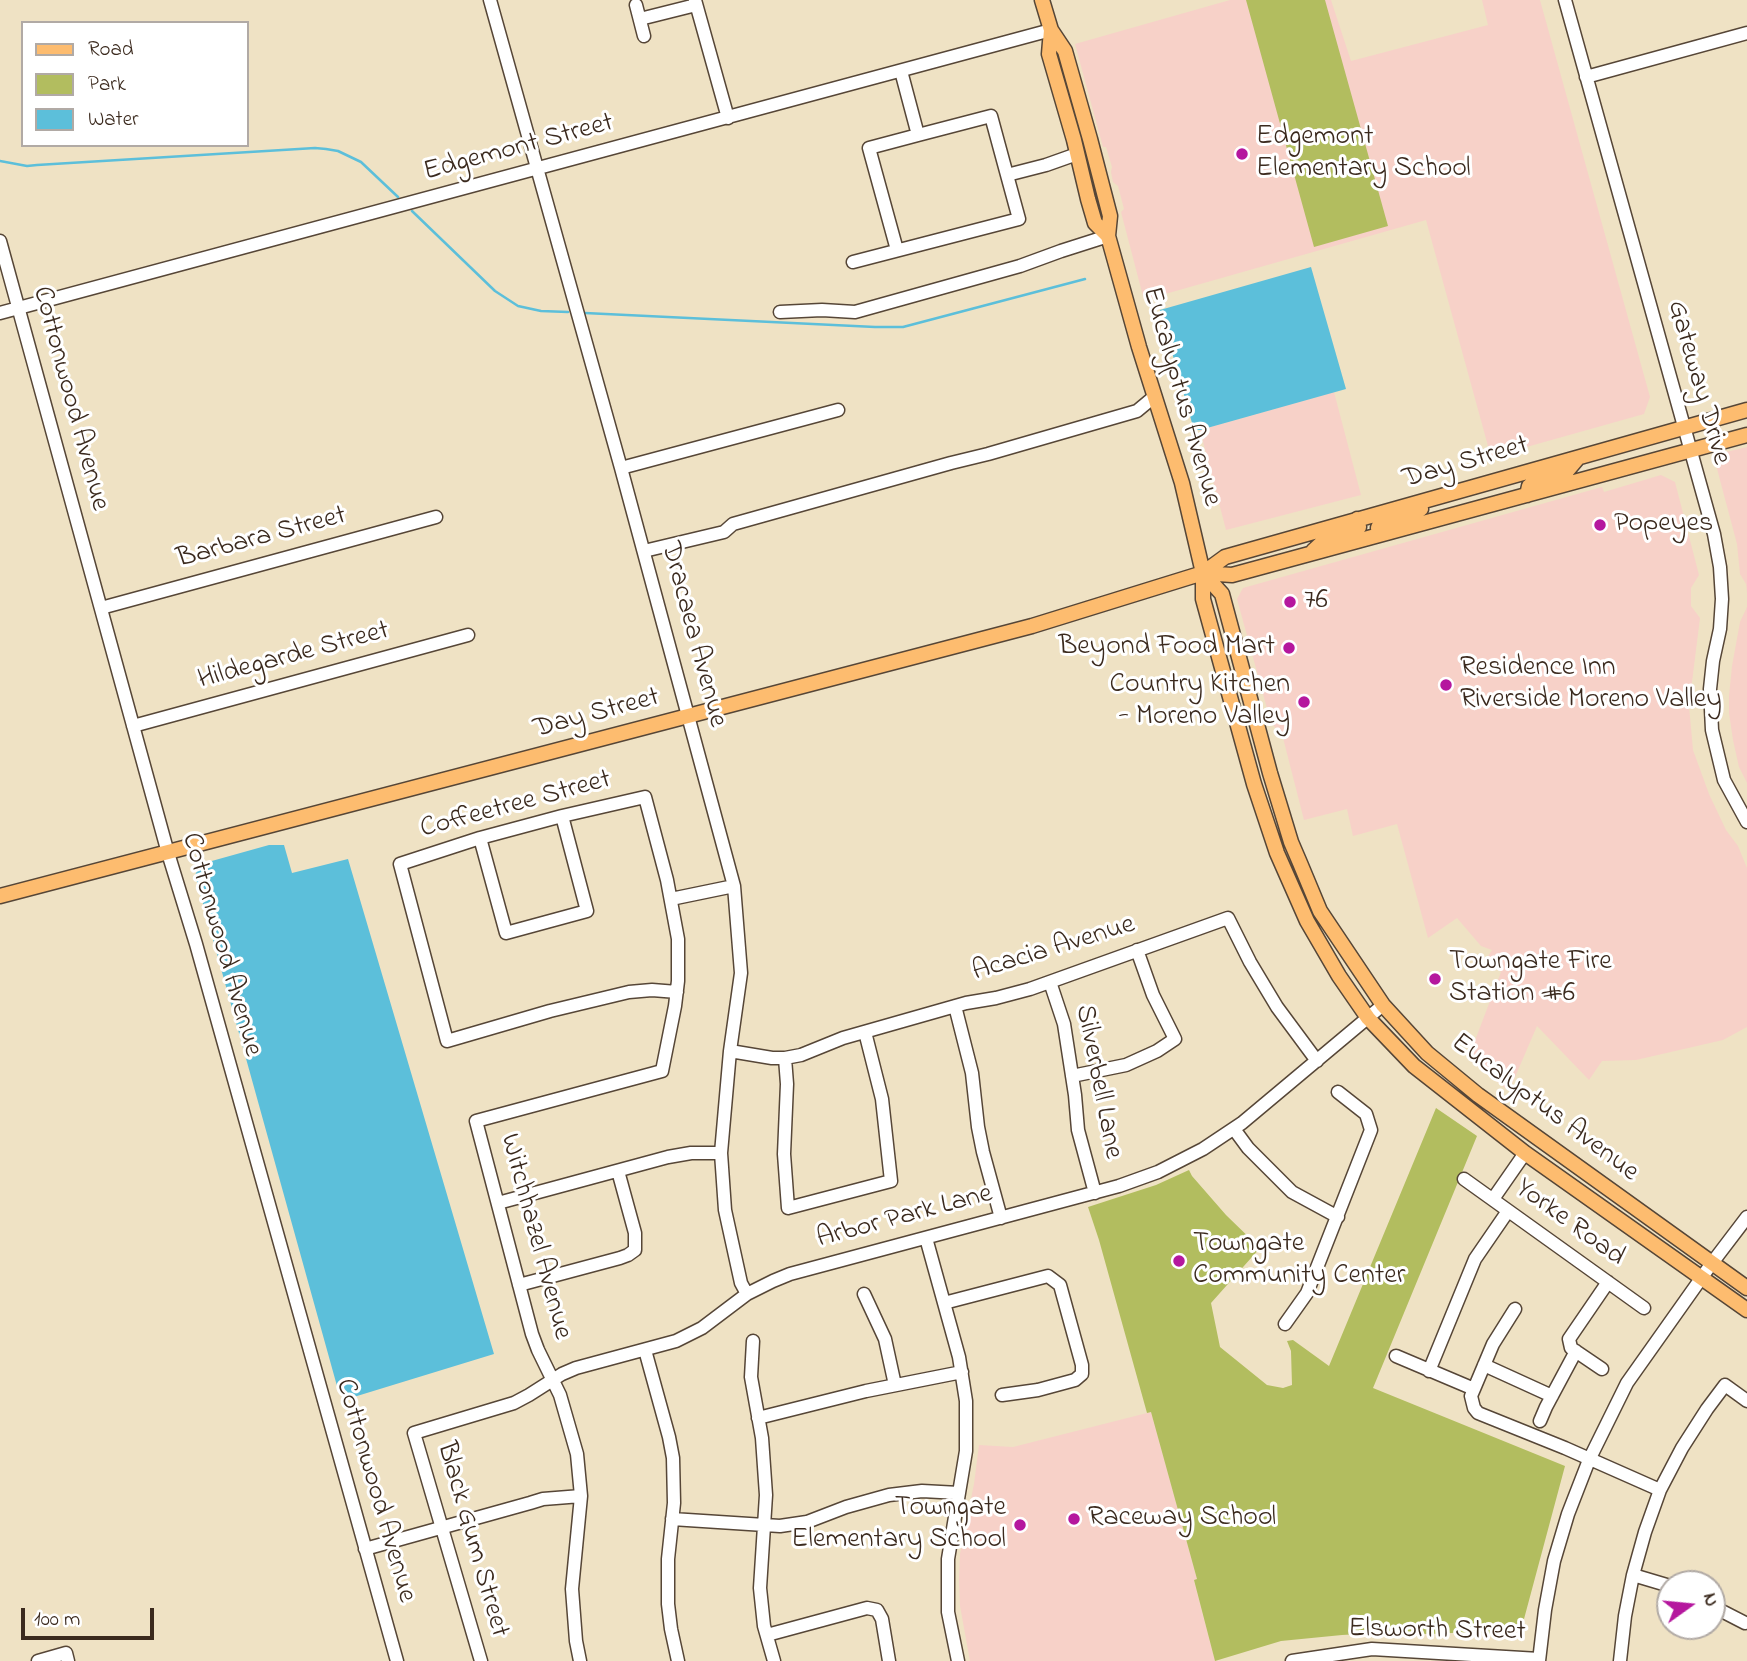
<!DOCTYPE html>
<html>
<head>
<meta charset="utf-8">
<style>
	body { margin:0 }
	#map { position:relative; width:1747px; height:1661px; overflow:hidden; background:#efe2c4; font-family:"Indie Flower",sans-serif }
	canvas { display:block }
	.legend { position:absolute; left:21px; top:21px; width:228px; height:126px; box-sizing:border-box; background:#fff; border:2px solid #b1aaa5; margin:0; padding:9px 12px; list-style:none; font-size:21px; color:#3b2a1e }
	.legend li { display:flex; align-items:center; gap:14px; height:35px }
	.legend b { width:35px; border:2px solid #b1aaa5 }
	.north { position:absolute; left:1656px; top:1570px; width:70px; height:70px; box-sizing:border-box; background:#fff; border:2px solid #b1aaa5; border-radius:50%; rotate:75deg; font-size:19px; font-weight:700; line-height:28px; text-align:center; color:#3b2a1e }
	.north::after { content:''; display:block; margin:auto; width:24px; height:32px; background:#b5179e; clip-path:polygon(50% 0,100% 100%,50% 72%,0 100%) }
	.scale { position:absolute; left:21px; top:1608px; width:133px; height:32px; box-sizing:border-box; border:4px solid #3b2a1e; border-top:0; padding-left:9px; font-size:21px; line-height:24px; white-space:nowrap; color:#3b2a1e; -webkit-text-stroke:5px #fff; paint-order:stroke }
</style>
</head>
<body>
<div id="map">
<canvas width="1747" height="1661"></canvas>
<ul class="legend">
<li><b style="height:9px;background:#fdbc6f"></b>Road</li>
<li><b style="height:19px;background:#b2bd5f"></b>Park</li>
<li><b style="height:19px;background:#5cbfda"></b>Water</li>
</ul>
<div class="north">N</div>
<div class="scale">100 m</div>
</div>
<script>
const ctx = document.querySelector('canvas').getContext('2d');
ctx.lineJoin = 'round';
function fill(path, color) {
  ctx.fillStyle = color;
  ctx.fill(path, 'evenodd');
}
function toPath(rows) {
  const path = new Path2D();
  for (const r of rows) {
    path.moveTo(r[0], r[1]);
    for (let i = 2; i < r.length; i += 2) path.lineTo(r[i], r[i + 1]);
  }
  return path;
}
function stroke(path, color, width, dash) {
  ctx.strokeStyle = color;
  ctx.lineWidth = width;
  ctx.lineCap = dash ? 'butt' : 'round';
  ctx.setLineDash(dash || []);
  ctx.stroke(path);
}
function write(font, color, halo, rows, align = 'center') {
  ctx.font = font + ' "Indie Flower",sans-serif';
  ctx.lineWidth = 6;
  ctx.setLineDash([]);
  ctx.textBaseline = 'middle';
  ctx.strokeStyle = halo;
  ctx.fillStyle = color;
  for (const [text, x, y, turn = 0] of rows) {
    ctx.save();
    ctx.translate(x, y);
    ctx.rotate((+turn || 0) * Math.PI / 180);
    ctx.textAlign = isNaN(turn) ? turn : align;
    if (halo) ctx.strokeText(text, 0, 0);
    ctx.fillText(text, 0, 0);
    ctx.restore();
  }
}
const built = toPath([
	[1230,0,1331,0,1351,61,1488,25,1482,0,1540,0,1650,397,1644,414,1491,457,1426,220,1144,300,1121,212,1124,209,1118,186,1113,182,1111,172,1112,167,1106,147,1103,147,1075,44],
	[1334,392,1361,495,1226,530,1200,430],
	[1747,447,1747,593,1746,584,1740,574,1737,544,1716,465,1722,453],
	[1661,475,1675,482,1699,575,1691,588,1691,606,1700,618,1689,706,1693,750,1709,794,1726,830,1738,846,1747,868,1747,1027,1723,1040,1636,1060,1602,1061,1589,1080,1537,1026,1509,1091,1468,1059,1501,972,1487,958,1492,950,1481,946,1457,918,1428,938,1397,824,1353,836,1347,809,1304,820,1282,734,1271,723,1237,599,1243,588,1602,487,1604,492],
	[1747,607,1747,783,1739,767,1733,740,1729,713,1729,696,1732,666,1740,622],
	[1151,1412,1197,1579,1194,1581,1215,1661,970,1661,960,1606,959,1580,960,1554,974,1484,979,1445,1013,1447]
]);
const green = toPath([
	[1246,0,1325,0,1388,226,1314,247],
	[1436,1108,1477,1136,1373,1388,1565,1466,1524,1619,1519,1629,1513,1635,1508,1635,1472,1632,1430,1634,1378,1633,1342,1635,1281,1641,1215,1661,1194,1580,1197,1579,1151,1412,1147,1413,1099,1240,1088,1207,1156,1185,1189,1170,1192,1176,1226,1215,1260,1248,1211,1303,1220,1347,1267,1385,1283,1388,1292,1385,1291,1351,1287,1341,1293,1340,1329,1366]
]);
const water = toPath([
	[1311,267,1346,389,1200,430,1194,430,1160,310],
	[269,845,284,845,292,873,348,859,494,1354,344,1400,337,1386,195,875,201,864]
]);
const stream = toPath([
	[0,161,27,166,37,165,315,148,326,149,338,151,361,162,398,197],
	[412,211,495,291,518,306,541,311,568,312],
	[585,313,875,327,903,327,1085,279]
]);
const minor = toPath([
	[490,0,621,468,734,886,741,973,730,1051,721,1153,725,1210,741,1283,747,1294],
	[695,0,728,118],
	[1565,0,1714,534,1720,567,1722,599,1720,629,1713,661,1710,689,1712,730,1724,780,1747,822],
	[636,5,644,36],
	[640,19,696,5],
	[901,71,918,135,991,116,1007,175,1046,165,1077,154],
	[1586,77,1747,33],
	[0,241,168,853,196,944,397,1661],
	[897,250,869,148,918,135],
	[853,262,1019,219,1007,175],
	[780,312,822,310,855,312,1020,266,1061,251,1108,236],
	[0,313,1051,30],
	[621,468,838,410],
	[644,551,724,532,733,524,951,463,988,454,1137,411,1155,396],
	[101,608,436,517],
	[133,726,468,635],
	[480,838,506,933,587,911,562,816],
	[671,899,734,886],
	[1050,982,1064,1024,1075,1095,1078,1130,1095,1193],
	[955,1006,972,1073,978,1127,983,1152,1001,1218],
	[730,1051,772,1058,785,1058,801,1055,843,1038,966,1003,996,998,1030,989,1228,918,1250,962,1277,1007,1317,1061],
	[785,1058,787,1084,784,1154,788,1208,891,1181,882,1099,865,1032],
	[1072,1076,1126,1065,1157,1051,1175,1039,1153,995,1137,950],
	[1234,1129,1248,1148,1292,1192,1338,1217],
	[1464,1179,1644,1308],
	[1493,1199,1525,1153],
	[498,1203,668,1157,691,1153,721,1153],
	[926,1238,959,1357,966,1401,966,1451,948,1559,948,1612,958,1661],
	[519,1285,620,1258,628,1255,635,1250,635,1233,618,1171],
	[864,1294,885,1339,895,1385],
	[944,1303,1048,1276,1060,1285,1082,1365,1082,1374,1075,1380,1038,1390,1002,1395],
	[1515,1309,1493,1344,1474,1389,1471,1396,1474,1408,1478,1413,1565,1448,1660,1490],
	[1285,1324,1307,1293,1371,1130,1366,1114,1338,1092],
	[753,1341,751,1377,762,1438,766,1495,760,1588,764,1626,774,1661],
	[645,1350,669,1437,673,1458,674,1503,668,1559,668,1604,671,1629,678,1661],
	[1396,1356,1474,1389],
	[1484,1365,1552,1396],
	[1602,1369,1571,1348,1569,1339,1608,1282],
	[1429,1371,1475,1259,1508,1211],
	[758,1418,866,1391,962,1372],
	[1540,1421,1546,1407,1576,1351],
	[672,1519,780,1526,807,1522,846,1507,889,1495,922,1491,959,1493],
	[365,1549,530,1503,543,1499,581,1496],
	[1633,1575,1670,1586],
	[1712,1606,1745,1623],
	[767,1635,867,1608,877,1610,882,1619,889,1661],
	[38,1661,66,1653,68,1661],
	[481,1661,414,1433,514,1403,529,1395,562,1374,576,1368,676,1341,702,1328,747,1294,773,1281,790,1274,1119,1186,1158,1172,1203,1149,1242,1123,1383,1005],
	[580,1661,576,1641,572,1589,581,1496,577,1454,560,1395,538,1350,532,1334,476,1121,662,1071,675,1006,678,981,678,939,667,880,645,797,562,816,480,838,400,864,447,1041,550,1011,629,992,652,990,677,992],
	[1292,1661,1372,1649,1539,1659],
	[1539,1661,1545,1610,1554,1561,1568,1514,1589,1460,1627,1383,1712,1263,1747,1217],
	[1620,1661,1625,1616,1633,1575,1645,1532,1660,1490,1682,1448,1707,1409,1725,1385,1747,1401]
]);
const major = toPath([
	[1042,0,1051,30,1065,51,1090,139,1110,216,1108,236,1139,347,1182,483,1203,573,1203,599,1254,784,1277,853,1307,921,1339,976,1368,1018,1414,1066,1525,1153,1747,1310],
	[1051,30,1049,54,1074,140,1088,199,1095,223,1108,236],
	[1527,495,1529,486,1537,482,1567,471,1578,458],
	[1379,535,1378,528,1380,524,1414,513,1421,509],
	[1313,551,1326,539,1355,531,1359,527,1357,519],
	[1203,573,1222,594,1270,773,1291,842,1300,863,1320,911,1383,1005,1427,1053,1478,1095,1747,1288],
	[1203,573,1232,575,1747,435],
	[0,896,1032,626,1203,573,1225,557,1747,410]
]);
const markers = [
	[1242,154,7,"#b5179e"],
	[1600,525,7,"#b5179e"],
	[1290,602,7,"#b5179e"],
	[1289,648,7,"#b5179e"],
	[1446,685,7,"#b5179e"],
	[1304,702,7,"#b5179e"],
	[1435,979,7,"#b5179e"],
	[1179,1261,7,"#b5179e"],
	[1074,1519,7,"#b5179e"],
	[1020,1525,7,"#b5179e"]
];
const poiNames = [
	["Edgemont",1256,138],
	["Elementary School",1256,170],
	["Popeyes",1614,525],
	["76",1304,602],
	["Beyond Food Mart",1275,648,"right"],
	["Residence Inn",1460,669],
	["Riverside Moreno Valley",1460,701],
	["Country Kitchen",1290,686,"right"],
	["- Moreno Valley",1290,718,"right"],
	["Towngate Fire",1449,963],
	["Station #6",1449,995],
	["Towngate",1193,1245],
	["Community Center",1193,1277],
	["Towngate",1006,1509,"right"],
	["Elementary School",1006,1541,"right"],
	["Raceway School",1088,1519]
];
const streetNames = [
	["Edgemont Street",519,149,-15],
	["Gateway Drive",1697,383,74],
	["Eucalyptus Avenue",1180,397,74],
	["Cottonwood Avenue",69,399,75],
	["Day Street",1466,464,-16],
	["Barbara Street",262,539,-15],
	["Dracaea Avenue",692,635,75],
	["Hildegarde Street",294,657,-15],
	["Day Street",597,715,-15],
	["Coffeetree Street",516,806,-15],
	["Cottonwood Avenue",220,945,74],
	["Acacia Avenue",1054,950,-17],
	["Silverbell Lane",1097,1082,79],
	["Eucalyptus Avenue",1544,1109,37],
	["Arbor Park Lane",905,1218,-15],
	["Yorke Road",1569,1224,36],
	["Witchhazel Avenue",534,1237,75],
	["Cottonwood Avenue",374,1491,74],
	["Black Gum Street",471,1540,74],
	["Elsworth Street",1437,1632,1]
];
fill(built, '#f7d1c8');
fill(green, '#b2bd5f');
fill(water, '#5cbfda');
stroke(stream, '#5cbfda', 2.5);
stroke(minor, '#564637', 15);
stroke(major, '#564637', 17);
stroke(minor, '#fff', 12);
stroke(major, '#fdbc6f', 14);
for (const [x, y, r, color] of markers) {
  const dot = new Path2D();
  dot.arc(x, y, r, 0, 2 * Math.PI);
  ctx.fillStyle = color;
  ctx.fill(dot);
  stroke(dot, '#fff', 2.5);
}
write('28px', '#3b2a1e', '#fff', poiNames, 'left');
write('28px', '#3b2a1e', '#fff', streetNames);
</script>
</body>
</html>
